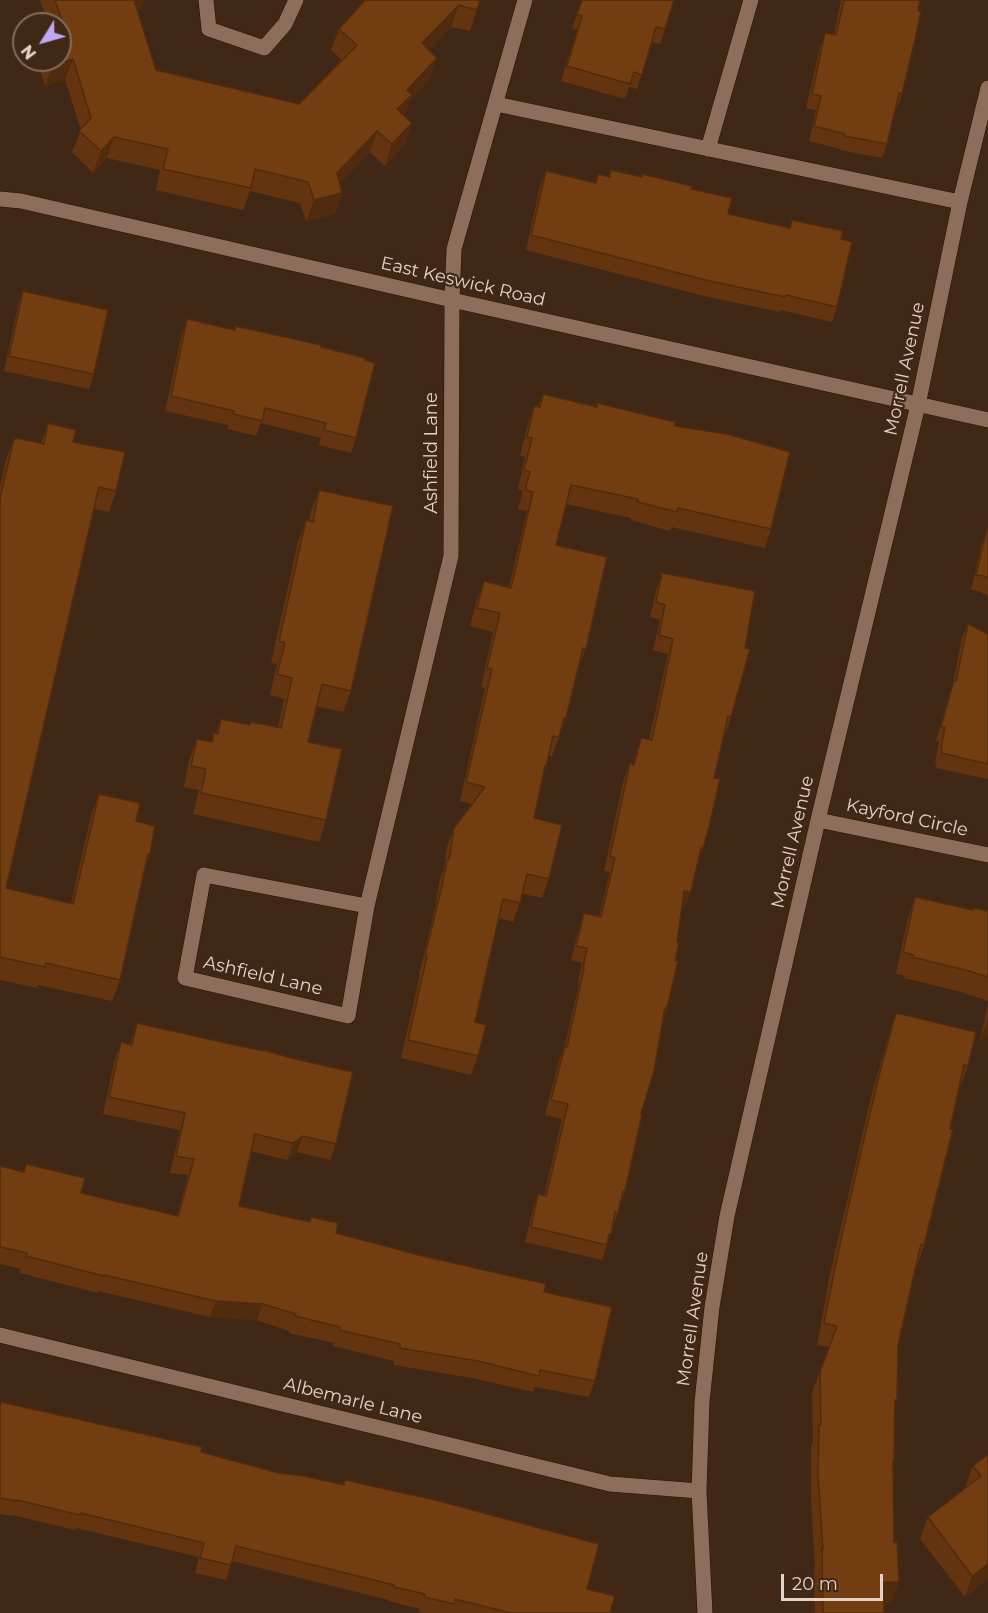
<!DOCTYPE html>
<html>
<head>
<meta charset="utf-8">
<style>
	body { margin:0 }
	#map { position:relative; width:988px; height:1613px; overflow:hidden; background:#412816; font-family:Montserrat,sans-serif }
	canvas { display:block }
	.north { position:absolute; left:12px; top:12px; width:60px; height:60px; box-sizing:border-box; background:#412816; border:2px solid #826c5d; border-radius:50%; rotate:233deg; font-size:16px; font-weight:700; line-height:24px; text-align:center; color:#e3d2c8 }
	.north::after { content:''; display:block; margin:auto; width:21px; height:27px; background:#bfa8f4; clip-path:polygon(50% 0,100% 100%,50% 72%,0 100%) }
	.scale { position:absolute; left:781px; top:1574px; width:102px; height:27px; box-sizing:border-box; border:3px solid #e3d2c8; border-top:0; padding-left:8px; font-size:18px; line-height:21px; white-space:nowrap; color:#e3d2c8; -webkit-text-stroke:4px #412816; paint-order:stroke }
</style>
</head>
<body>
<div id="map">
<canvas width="988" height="1613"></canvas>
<div class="north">N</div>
<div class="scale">20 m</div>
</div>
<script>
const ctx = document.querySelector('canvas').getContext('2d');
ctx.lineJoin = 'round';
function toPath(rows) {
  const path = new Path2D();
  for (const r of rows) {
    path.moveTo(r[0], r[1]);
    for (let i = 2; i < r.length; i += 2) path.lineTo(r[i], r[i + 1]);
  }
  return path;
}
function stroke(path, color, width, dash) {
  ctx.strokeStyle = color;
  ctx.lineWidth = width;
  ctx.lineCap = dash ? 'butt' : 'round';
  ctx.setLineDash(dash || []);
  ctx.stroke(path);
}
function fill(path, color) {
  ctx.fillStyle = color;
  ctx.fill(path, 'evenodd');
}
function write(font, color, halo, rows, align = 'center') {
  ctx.font = font + ' Montserrat,sans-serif';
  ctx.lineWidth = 4.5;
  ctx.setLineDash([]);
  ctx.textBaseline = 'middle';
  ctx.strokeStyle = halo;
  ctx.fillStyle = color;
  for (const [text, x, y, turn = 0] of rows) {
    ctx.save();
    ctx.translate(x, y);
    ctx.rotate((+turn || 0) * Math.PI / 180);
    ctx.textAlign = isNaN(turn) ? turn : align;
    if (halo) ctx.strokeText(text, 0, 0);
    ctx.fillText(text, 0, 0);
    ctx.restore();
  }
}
const minor = toPath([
	[206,0,209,29,264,48,285,24,296,0],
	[496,104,960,202],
	[708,149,751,0],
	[0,199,21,201,452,300,988,420],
	[818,820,988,855],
	[367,906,204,875,185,978,348,1016,367,906,451,556,452,300,454,249,525,0],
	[0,1335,610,1484,699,1491],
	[705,1613,699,1491,702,1402,712,1307,727,1216,818,820,918,405,960,202,988,88]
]);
const wall = toPath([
	[40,0,144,0,141,9,137,10,156,70,299,104,342,60,331,50,339,29,480,0,477,10,470,31,451,27,429,50,429,80,410,101,404,116,405,145,385,166,370,152,340,183,342,193,335,214,306,221,300,203,250,191,243,210,156,190,160,170,107,158,93,173,72,152,81,130,65,80,45,86,37,60,60,60,60,24,48,24],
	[582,0,665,29,660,44,652,42,637,89,629,87,625,99,561,81,577,30,572,29],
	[841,0,920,0,902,94,897,108,895,108,887,144,882,158,840,150,840,149,809,141,816,110,806,108,820,48,825,33,834,35],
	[611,170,691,189,728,214,789,228,792,220,841,239,837,307,832,322,781,310,780,312,704,296,526,250,540,186,546,171,595,183,598,174,609,177],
	[23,291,94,374,89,389,4,371,18,306],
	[187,319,234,330,235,326,321,347,356,438,351,453,319,445,321,438,261,423,256,436,228,429,228,425,165,411,182,334],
	[543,394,596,406,597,403,675,426,771,529,765,548,671,527,670,531,631,520,631,518,566,504,556,545,586,649,578,667,566,718,552,756,549,756,546,767,542,778,534,818,549,879,542,898,523,894,513,922,499,918,475,1022,478,1056,471,1075,401,1058,420,975,419,975,436,904,440,879,444,868,447,847,454,828,472,804,460,801,485,688,481,687,493,632,470,626,477,600,484,581,509,587,527,511,518,509,523,491,518,489,525,457,520,456,528,424,534,406,538,406],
	[48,423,73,442,116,491,109,512,94,509,6,888,71,904,91,815,99,794,136,821,150,854,145,867,120,980,112,1001,38,985,37,988,0,980,0,486,6,460,14,439,41,443],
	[319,490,351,691,343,712,316,706,308,742,326,820,319,842,193,814,199,790,184,787,189,760,197,739,211,742,214,733,216,733,221,719,250,725,278,728,284,699,270,695,277,664,271,663,298,542,306,520,309,521,311,511],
	[987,528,988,528,988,596,978,591,971,590,982,543],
	[662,573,731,717,726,732,725,731,714,778,703,849,697,863,685,907,682,907,675,961,667,1008,663,1020,641,1114,625,1191,602,1260,525,1242,533,1209,538,1194,544,1196,562,1119,545,1115,559,1061,565,1046,579,983,578,982,582,963,571,960,579,928,584,913,599,917,610,872,604,871,624,778,630,763,633,764,641,738,649,740,668,654,653,650,660,619,650,617,657,588],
	[968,624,988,634,988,779,936,768,937,764,935,763,939,742,936,741,949,695,953,683,962,638],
	[915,897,973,910,988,911,988,1001,961,992,904,978,905,976,896,974,908,918],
	[988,1004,988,1035,980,1041],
	[896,1013,968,1066,960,1087,959,1087,924,1245,917,1266,916,1266,898,1345,895,1407,894,1460,893,1464,894,1543,899,1582,891,1603,884,1603,884,1613,815,1613,814,1570,815,1567,811,1497,811,1446,813,1441,812,1393,829,1347,817,1345,830,1274,872,1093,889,1035],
	[137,1023,336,1144,330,1160,297,1152,287,1160,251,1151,239,1206,309,1222,311,1217,336,1233,544,1292,595,1381,589,1397,535,1387,533,1392,472,1378,394,1365,394,1361,333,1346,334,1343,289,1333,289,1331,257,1320,210,1317,98,1291,98,1293,20,1273,21,1269,0,1264,0,1166,23,1172,26,1164,81,1193,177,1216,188,1175,170,1173,180,1130,103,1114,115,1059,121,1042,130,1044],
	[0,1405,201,1452,279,1473,344,1485,345,1480,587,1589,610,1613,424,1613,419,1612,420,1609,388,1601,389,1600,232,1561,226,1580,195,1573,199,1557,76,1528,75,1530,12,1515,12,1516,0,1514],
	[988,1454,988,1579,965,1597,920,1539,928,1517,966,1488,965,1487,973,1466]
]);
const shadedWall = toPath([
	[129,0,144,0,141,9,124,13],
	[459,5,451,27,415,64,422,43],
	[437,58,429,80,410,101,404,116,397,109,407,90],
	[73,59,65,80,45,86,53,65],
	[412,123,405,145,385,166,392,144],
	[377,131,370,152,329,195,337,173],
	[114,137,107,158,93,173,101,151],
	[342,193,335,214,306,221,314,200],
	[684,891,691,892,685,907,678,906],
	[988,1019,988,1035,980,1041],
	[303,1136,297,1152,287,1160,293,1143],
	[216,1301,263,1304,257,1320,210,1317],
	[988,1564,988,1579,965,1597,972,1576],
	[884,1582,899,1582,891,1603,876,1604]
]);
const building = toPath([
	[55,0,134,0,156,70,299,104,357,45,339,29,365,0,480,0,477,10,459,5,422,43,437,58,407,90,412,95,397,109,412,123,392,144,377,131,337,173,342,193,314,200,308,182,255,169,251,188,163,169,168,149,114,137,101,151,79,131,91,118,73,59,53,65,51,60,60,60,60,34,66,32,55,0],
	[582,0,674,0,665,29,656,27,642,75,634,72,630,84,567,66,582,16,577,14,582,0],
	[844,0,920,0,918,11,921,11,915,40,902,94,899,93,887,144,845,136,845,134,814,126,821,96,812,94,825,33,836,35,844,0],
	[611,170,642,177,642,174,692,186,691,189,732,198,728,214,790,228,792,220,843,231,841,239,852,242,837,307,786,295,785,297,710,281,531,235,546,171,596,183,598,174,610,177,611,170],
	[23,291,108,310,94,374,9,356,23,291],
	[187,319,235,330,235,326,321,345,321,347,365,358,365,360,375,363,356,438,324,430,326,423,265,408,262,421,233,414,234,411,171,396,187,319],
	[543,394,597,407,597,403,675,422,675,426,727,434,790,452,771,529,678,508,677,512,638,502,638,499,571,485,556,545,607,557,586,649,583,648,566,718,564,718,559,737,553,736,546,767,545,766,534,818,562,825,549,879,527,874,520,903,503,899,475,1022,486,1025,478,1056,408,1040,427,956,425,956,442,886,447,861,450,856,454,828,485,787,466,782,492,669,487,668,500,613,477,608,484,581,511,588,533,492,525,490,530,472,524,470,532,438,527,437,534,406,540,407,543,394],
	[48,423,76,430,73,442,125,452,116,491,99,487,6,888,73,904,99,794,140,803,136,821,155,826,150,854,148,854,120,980,46,963,45,967,0,957,0,498,14,439,17,439,17,438,44,444,48,423],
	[319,490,393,506,351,691,322,684,308,742,342,749,326,820,201,793,206,769,191,766,197,739,212,742,214,733,218,734,221,719,250,725,251,722,281,728,292,678,277,674,285,643,279,641,306,520,313,522,319,490],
	[987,528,988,528,988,578,984,576,976,575,987,528],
	[662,573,755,591,745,648,750,649,731,717,728,716,721,748,714,778,720,779,709,827,703,849,701,848,691,892,684,891,677,942,679,943,675,961,678,961,667,1008,665,1008,654,1071,641,1114,642,1115,625,1191,623,1191,618,1213,615,1212,611,1234,609,1234,607,1245,531,1227,538,1194,546,1196,568,1104,551,1100,565,1046,567,1047,584,968,583,968,587,948,576,946,584,913,601,917,615,858,610,856,630,763,634,765,641,738,652,740,673,639,659,635,665,605,656,602,662,573],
	[968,624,988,634,988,764,942,753,942,749,941,748,945,727,941,727,954,680,956,681,968,624],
	[915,897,973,910,974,908,988,911,988,977,969,971,912,957,913,955,903,952,915,897],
	[896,1013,976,1032,968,1066,964,1065,950,1129,953,1129,924,1245,921,1244,898,1345,897,1400,895,1400,894,1460,893,1460,894,1543,897,1541,899,1582,884,1582,884,1613,823,1613,822,1549,823,1549,818,1475,819,1425,821,1425,820,1372,837,1326,824,1323,838,1253,862,1147,880,1072,896,1013],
	[137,1023,230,1044,264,1051,264,1050,291,1058,353,1072,336,1144,303,1136,293,1143,255,1134,239,1206,310,1222,311,1217,338,1223,336,1233,423,1256,546,1284,544,1292,612,1307,595,1381,540,1370,539,1376,478,1361,400,1348,400,1344,339,1330,340,1327,295,1316,296,1314,263,1304,216,1301,104,1275,104,1276,26,1256,27,1253,0,1247,0,1166,24,1172,26,1164,85,1178,81,1193,178,1216,194,1159,176,1156,185,1113,109,1097,121,1042,132,1045,137,1023],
	[1,1402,202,1447,201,1452,279,1473,304,1476,344,1485,345,1480,435,1500,599,1544,587,1589,615,1596,610,1613,511,1613,455,1599,454,1604,424,1597,425,1594,394,1587,394,1585,236,1546,231,1565,200,1558,204,1543,81,1513,80,1515,17,1500,17,1501,0,1498,0,1405,1,1402],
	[988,1454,988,1564,972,1576,928,1517,981,1476,973,1466,988,1454]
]);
const streetNames = [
	["East Keswick Road",463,282,13],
	["Morrell Avenue",905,369,-78],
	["Ashfield Lane",432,453,-90],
	["Kayford Circle",907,818,12],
	["Morrell Avenue",793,842,-77],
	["Ashfield Lane",263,976,13],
	["Morrell Avenue",693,1319,-82],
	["Albemarle Lane",353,1401,14]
];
stroke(minor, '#261001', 16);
stroke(minor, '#8c6e5b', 15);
fill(wall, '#63340f');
fill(shadedWall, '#502b0d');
fill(building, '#733d12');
stroke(building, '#502b0d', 1.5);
write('18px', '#e3d2c8', '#412816', streetNames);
</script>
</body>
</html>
